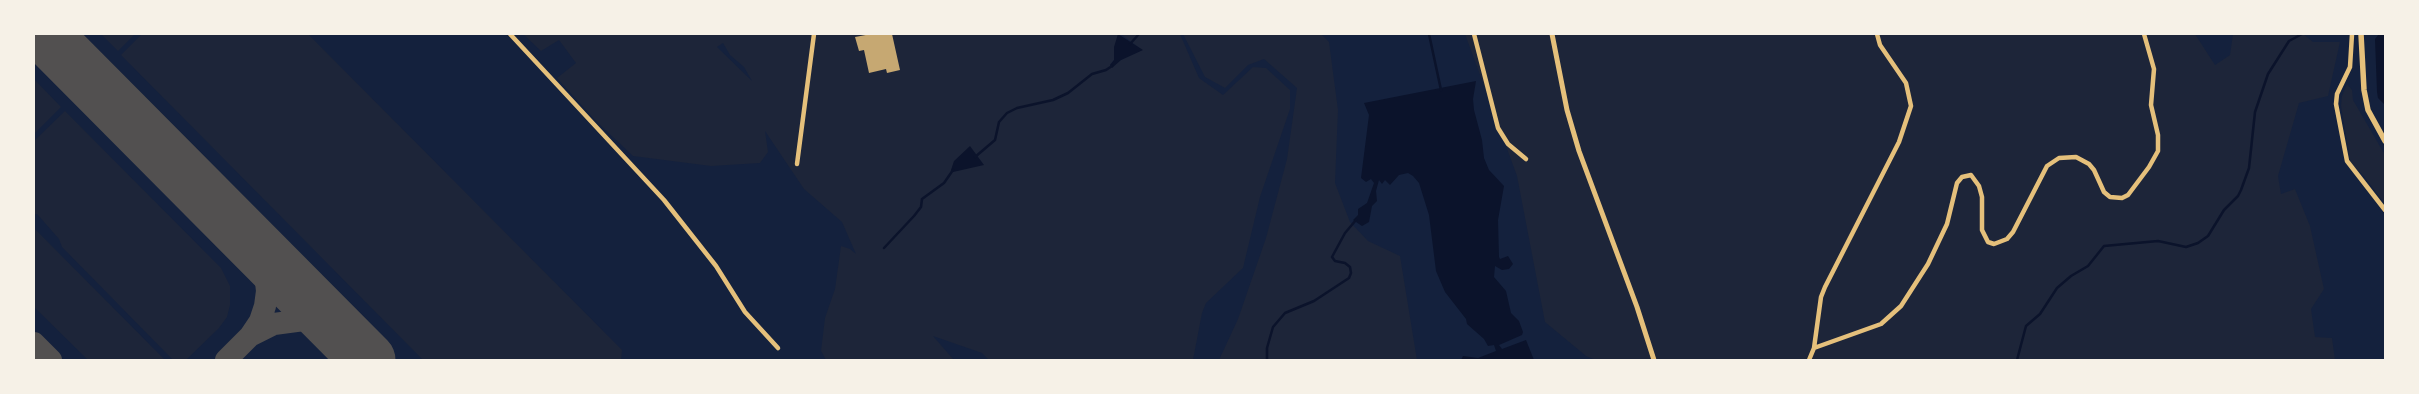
<!DOCTYPE html>
<html>
<head>
<meta charset="utf-8">
<style>
	body { margin:0 }
	#map { position:relative; width:2419px; height:394px; overflow:hidden; background:#14213d; font-family:"Golos Text",sans-serif }
	canvas { display:block }
	.frame { position:absolute; inset:0; border:35px solid #f6f1e7; pointer-events:none }
</style>
</head>
<body>
<div id="map">
<canvas width="2419" height="394"></canvas>
<div class="frame"></div>
</div>
<script>
const ctx = document.querySelector('canvas').getContext('2d');
ctx.lineJoin = 'round';
function fill(path, color) {
  ctx.fillStyle = color;
  ctx.fill(path, 'evenodd');
}
function toPath(rows) {
  const path = new Path2D();
  for (const r of rows) {
    path.moveTo(r[0], r[1]);
    for (let i = 2; i < r.length; i += 2) path.lineTo(r[i], r[i + 1]);
  }
  return path;
}
function stroke(path, color, width, dash) {
  ctx.strokeStyle = color;
  ctx.lineWidth = width;
  ctx.lineCap = dash ? 'butt' : 'round';
  ctx.setLineDash(dash || []);
  ctx.stroke(path);
}
const green = toPath([
	[101,34,135,34,118,51],
	[142,34,308,34,622,350,621,360,423,360,121,55],
	[523,34,1118,34,1114,60,1110,65,1112,67,1121,60,1142,50,1121,34,1180,34,1199,78,1223,95,1253,67,1266,68,1290,90,1290,109,1260,197,1243,268,1206,303,1202,313,1193,360,989,360,982,353,933,336,954,360,826,360,821,351,825,318,835,289,841,246,850,249,856,254,842,222,804,189,765,131,768,152,760,163,711,166,633,156,597,122,557,78,576,63,559,40,541,51],
	[723,43,730,55,744,67,752,81,717,47],
	[1183,34,1321,34,1329,42,1338,110,1335,183,1350,222,1368,241,1400,256,1417,360,1219,360,1238,319,1266,238,1287,159,1297,88,1264,59,1248,65,1225,88,1205,77],
	[1465,34,2195,34,2215,65,2230,55,2233,34,2303,34,2313,42,2340,42,2328,96,2299,103,2278,176,2281,194,2295,189,2310,226,2324,289,2311,309,2315,337,2332,338,2335,360,1596,360,1586,356,1545,322,1517,176],
	[34,79,61,107,34,134],
	[2347,84,2352,90,2353,100,2385,155,2385,204,2363,175,2353,166,2350,160,2341,106,2342,96],
	[65,111,221,268,230,286,230,305,227,317,219,328,186,360,173,360,62,247,59,239,37,214,34,214,34,141],
	[34,228,165,360,88,360,34,307]
]);
const water = toPath([
	[1118,34,1143,50,1121,60,1112,68,1110,65,1114,60,1114,47],
	[2379,34,2385,34,2385,105,2378,98,2377,92,2375,39],
	[1476,81,1473,99,1474,110,1482,140,1484,158,1489,170,1504,186,1498,220,1499,257,1500,259,1508,256,1513,264,1509,269,1502,270,1495,266,1494,277,1506,291,1511,313,1519,321,1523,332,1522,335,1499,345,1502,349,1526,340,1534,360,1461,360,1463,356,1478,358,1496,351,1494,345,1488,346,1484,339,1467,324,1466,319,1445,292,1436,271,1429,215,1419,183,1413,176,1408,173,1399,175,1390,185,1385,180,1382,184,1379,180,1376,191,1377,201,1372,206,1369,222,1362,226,1353,220,1358,215,1358,209,1367,203,1374,183,1371,179,1366,182,1361,178,1369,115,1364,103],
	[970,146,984,165,953,172,951,170,954,161]
]);
const stream = toPath([
	[1429,34,1441,90],
	[1130,44,1139,34],
	[975,157,995,140,999,122,1007,113,1017,108,1053,100,1068,93,1092,74,1106,70,1112,66],
	[884,248,914,216,921,207,922,199,944,183,953,170],
	[1267,360,1267,348,1273,327,1285,313,1314,301,1349,278,1351,273,1350,267,1345,263,1335,261,1332,257,1345,233,1356,220],
	[2017,360,2026,326,2040,314,2057,288,2071,276,2088,266,2104,246,2158,241,2186,247,2198,243,2208,236,2224,210,2238,196,2241,190,2249,168,2255,112,2268,74,2289,41,2302,34]
]);
const taxiway = toPath([
	[250,336,274,324,304,320,323,325,353,344],
	[34,343,51,360],
	[226,360,250,336,260,321,265,306,267,291,265,273,261,262,248,238]
]);
const runway = toPath([
	[44,34,368,360]
]);
const building = toPath([
	[871,34,892,34,900,70,887,73,886,69,869,73,864,50,859,51,855,37]
]);
const minor = toPath([
	[510,34,664,200,716,266,745,312,778,348],
	[1474,34,1498,128,1508,144,1526,159],
	[2352,34,2350,67,2337,94,2336,104,2347,161,2385,210],
	[797,164,814,34],
	[1814,348,1881,324,1901,306,1928,264,1947,224,1957,183,1962,177,1971,175,1979,186,1982,197,1982,230,1988,242,1994,244,2007,239,2013,232,2047,166,2059,158,2076,157,2089,164,2094,170,2104,192,2110,197,2122,198,2128,195,2149,167,2158,151,2158,135,2151,105,2154,69,2144,34],
	[1809,360,1814,348,1821,297,1825,287,1899,142,1911,106,1906,83,1880,45,1877,34]
]);
const tertiary = toPath([
	[1552,34,1567,110,1579,151,1637,307,1654,360]
]);
const secondary = toPath([
	[2361,34,2364,90,2368,110,2385,141]
]);
fill(green, '#1d2539');
fill(water, '#0b132b');
stroke(stream, '#0b132b', 2.5);
stroke(taxiway, '#525050', 22);
stroke(runway, '#525050', 55);
fill(building, '#c6a872');
stroke(minor, '#e5c07b', 4.5);
stroke(tertiary, '#e5c07b', 5);
stroke(secondary, '#e5c07b', 5.5);
</script>
</body>
</html>
